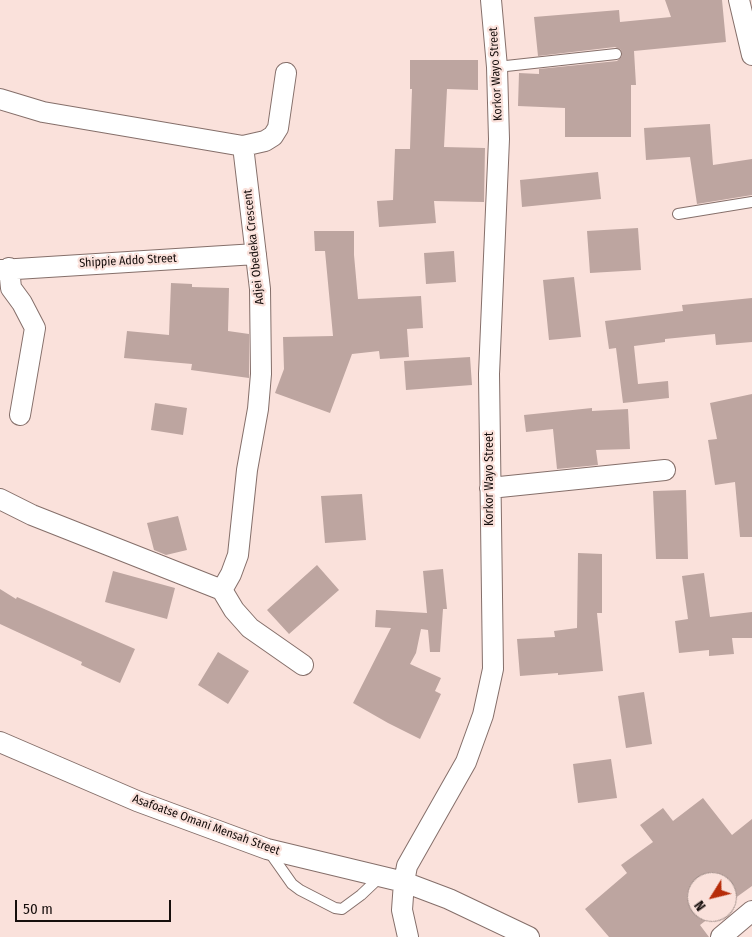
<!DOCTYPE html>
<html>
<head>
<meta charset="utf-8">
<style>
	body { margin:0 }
	#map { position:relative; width:752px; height:937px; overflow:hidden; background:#fae1db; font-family:"Fira Sans Condensed",sans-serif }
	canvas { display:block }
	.north { position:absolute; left:687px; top:872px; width:50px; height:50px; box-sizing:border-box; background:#fae1db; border:1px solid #9f8d88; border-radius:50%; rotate:234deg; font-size:14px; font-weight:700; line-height:20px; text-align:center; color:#160e0c }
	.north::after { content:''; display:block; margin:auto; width:18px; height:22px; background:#b72c09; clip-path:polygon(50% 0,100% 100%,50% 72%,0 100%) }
	.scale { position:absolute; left:15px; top:900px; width:156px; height:22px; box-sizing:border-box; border:2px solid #160e0c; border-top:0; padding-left:6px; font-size:15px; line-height:18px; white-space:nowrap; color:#160e0c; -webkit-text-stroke:4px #fae1db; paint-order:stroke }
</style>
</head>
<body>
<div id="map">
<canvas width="752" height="937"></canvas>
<div class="north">N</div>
<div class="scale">50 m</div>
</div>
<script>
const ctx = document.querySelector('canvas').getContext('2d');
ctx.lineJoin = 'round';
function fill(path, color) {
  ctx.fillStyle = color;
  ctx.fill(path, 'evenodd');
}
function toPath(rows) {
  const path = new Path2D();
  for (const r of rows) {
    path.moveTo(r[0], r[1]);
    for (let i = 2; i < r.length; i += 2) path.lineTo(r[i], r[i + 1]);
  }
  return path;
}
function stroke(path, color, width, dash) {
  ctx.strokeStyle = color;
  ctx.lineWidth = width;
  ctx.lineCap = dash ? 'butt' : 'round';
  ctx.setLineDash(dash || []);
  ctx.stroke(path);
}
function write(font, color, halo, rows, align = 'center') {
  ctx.font = font + ' "Fira Sans Condensed",sans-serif';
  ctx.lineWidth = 4.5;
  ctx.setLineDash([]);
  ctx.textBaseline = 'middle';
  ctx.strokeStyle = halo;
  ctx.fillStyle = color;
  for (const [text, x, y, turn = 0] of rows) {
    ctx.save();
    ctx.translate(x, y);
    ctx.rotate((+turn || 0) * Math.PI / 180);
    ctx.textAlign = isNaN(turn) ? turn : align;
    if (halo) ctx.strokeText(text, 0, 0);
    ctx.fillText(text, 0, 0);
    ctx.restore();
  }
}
const building = toPath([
	[665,0,722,0,726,42,634,51,636,85,631,85,631,137,565,137,565,108,518,106,519,73,539,74,539,69,617,61,622,56,621,50,615,47,538,56,534,17,619,10,620,22,671,17],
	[410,60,478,60,478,90,447,89,444,147,485,148,484,202,434,201,436,223,379,227,377,201,393,200,395,149,410,149,412,89,410,89],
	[710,124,713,165,752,159,752,195,697,204,690,157,646,160,644,128],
	[598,172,601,199,522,207,520,180],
	[638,228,641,270,590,273,587,231],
	[314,231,354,231,354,255,358,299,421,296,423,328,407,329,409,357,380,359,379,351,352,354,330,413,275,393,284,369,283,337,333,336,325,251,315,251],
	[454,251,456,282,426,284,424,253],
	[574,277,581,337,549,340,543,280],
	[171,283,192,284,192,287,229,288,228,331,249,334,249,378,191,370,192,364,124,358,127,331,169,335],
	[752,298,752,342,716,345,715,334,665,339,665,342,634,346,638,384,668,381,669,398,623,403,616,348,609,349,605,321,683,311,682,305],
	[470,357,472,385,406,390,404,361],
	[752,394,752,537,740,537,735,482,715,485,708,440,717,439,710,403],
	[155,403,187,408,183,435,151,430],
	[592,408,592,411,628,409,630,449,596,450,598,465,557,469,553,429,526,432,524,415],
	[686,490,688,559,656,559,653,491],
	[362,494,366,540,325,543,321,496],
	[178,516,187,550,166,555,154,550,147,523],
	[578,553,602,554,602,613,597,613,603,671,558,675,558,673,520,676,517,639,555,637,554,631,577,628],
	[317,565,339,590,289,634,267,610],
	[443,569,447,609,443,609,440,652,430,652,428,630,421,629,416,653,410,664,441,678,435,691,441,694,420,739,388,723,353,703,391,628,375,627,376,610,427,613,423,571],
	[113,571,175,588,167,619,105,602],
	[704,573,710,617,752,612,752,638,732,638,734,654,709,656,709,650,679,653,675,621,688,619,682,576],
	[0,589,16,599,17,597,135,649,120,683,81,665,82,662,0,624],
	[218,652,249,671,228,704,198,685],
	[644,692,652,744,626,748,618,696],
	[611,759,617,798,578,803,573,764],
	[703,798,732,835,752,819,752,886,727,904,727,882,697,882,697,912,717,912,700,925,709,937,609,937,585,909,627,873,621,865,653,842,640,825,663,808,673,821]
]);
const lane = toPath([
	[497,67,616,54],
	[678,214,752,202],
	[268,850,292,884,300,890,335,908,342,909,361,895,380,877]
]);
const street = toPath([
	[739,0,752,55],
	[0,99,43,112,243,146,260,289,261,374,258,409,247,470,238,555,231,574,222,590],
	[243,146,265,141,273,136,278,128,286,73],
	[9,268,11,288,22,303,35,328,20,415],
	[0,270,256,254],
	[490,488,665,470],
	[0,499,32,515,222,590,234,610,250,628,303,665],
	[0,742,137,801,267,849,404,882,449,899,529,937],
	[408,937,402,910,404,882,407,866,466,762,483,715,493,669,489,374,499,139,497,67,491,0],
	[721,937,752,911]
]);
const streetNames = [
	["Korkor Wayo Street",496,74,-93],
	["Adjei Obedeka Crescent",254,247,-96],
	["Shippie Addo Street",128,261,-3],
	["Korkor Wayo Street",490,479,-90],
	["Asafoatse Omani Mensah Street",206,825,20]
];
fill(building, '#bda5a0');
stroke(lane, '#856f6a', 12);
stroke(street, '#856f6a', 22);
stroke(lane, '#fff', 10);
stroke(street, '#fff', 20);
write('12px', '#160e0c', '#fae1db', streetNames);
</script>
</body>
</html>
